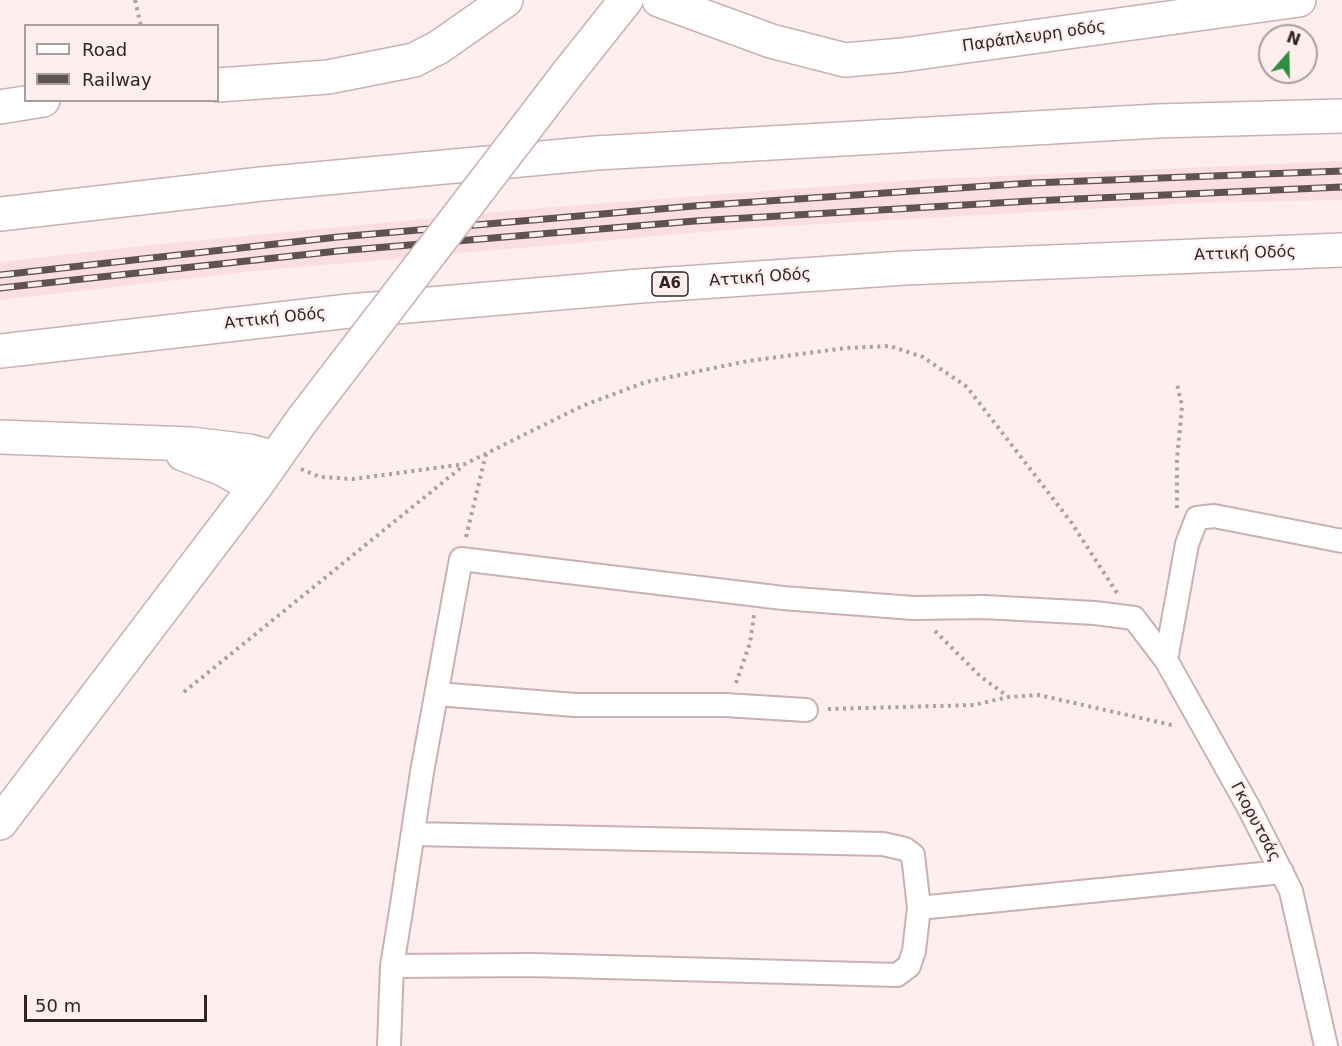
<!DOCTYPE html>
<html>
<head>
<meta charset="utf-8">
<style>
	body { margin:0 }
	#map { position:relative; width:1342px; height:1046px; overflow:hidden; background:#feeeef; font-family:"DejaVu Sans",sans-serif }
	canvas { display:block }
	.legend { position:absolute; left:24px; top:24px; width:195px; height:78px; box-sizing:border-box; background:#feeeef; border:2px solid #ab9e9f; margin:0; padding:8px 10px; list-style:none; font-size:18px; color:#2f2526 }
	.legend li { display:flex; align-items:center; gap:12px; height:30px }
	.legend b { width:30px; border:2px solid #ab9e9f }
	.north { position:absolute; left:1258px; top:24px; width:60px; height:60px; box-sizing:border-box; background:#feeeef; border:2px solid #ab9e9f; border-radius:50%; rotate:20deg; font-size:16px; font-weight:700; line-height:24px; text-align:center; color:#2f2526 }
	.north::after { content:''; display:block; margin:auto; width:21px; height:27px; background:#2f8e41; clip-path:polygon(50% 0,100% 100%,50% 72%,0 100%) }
	.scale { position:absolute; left:24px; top:995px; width:183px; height:27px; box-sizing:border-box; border:3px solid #2f2526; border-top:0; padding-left:8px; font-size:18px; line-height:21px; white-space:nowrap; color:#2f2526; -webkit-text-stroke:4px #feeeef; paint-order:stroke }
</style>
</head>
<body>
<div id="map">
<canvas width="1342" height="1046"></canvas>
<ul class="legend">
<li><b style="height:8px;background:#fff"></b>Road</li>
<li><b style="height:8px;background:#5e5354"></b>Railway</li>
</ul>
<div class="north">N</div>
<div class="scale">50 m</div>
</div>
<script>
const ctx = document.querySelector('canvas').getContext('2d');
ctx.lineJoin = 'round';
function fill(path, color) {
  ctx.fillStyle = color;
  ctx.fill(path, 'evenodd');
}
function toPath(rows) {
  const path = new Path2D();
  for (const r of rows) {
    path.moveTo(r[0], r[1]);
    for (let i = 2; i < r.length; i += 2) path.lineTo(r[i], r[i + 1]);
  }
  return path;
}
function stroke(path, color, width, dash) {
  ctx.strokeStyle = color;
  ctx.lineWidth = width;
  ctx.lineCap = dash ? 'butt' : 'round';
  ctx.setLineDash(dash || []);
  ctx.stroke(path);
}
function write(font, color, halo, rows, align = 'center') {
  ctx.font = font + ' "DejaVu Sans",sans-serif';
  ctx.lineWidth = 5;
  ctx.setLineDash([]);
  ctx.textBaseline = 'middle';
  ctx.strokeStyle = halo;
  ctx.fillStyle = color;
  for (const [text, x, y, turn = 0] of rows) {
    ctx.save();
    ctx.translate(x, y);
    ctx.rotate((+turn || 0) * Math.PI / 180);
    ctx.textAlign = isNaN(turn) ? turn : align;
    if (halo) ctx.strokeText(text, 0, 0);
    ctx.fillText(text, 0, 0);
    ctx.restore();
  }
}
const built = toPath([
	[1342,161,1342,200,1199,203,750,228,256,271,0,300,0,262,150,245,539,208,909,180]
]);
const path = toPath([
	[135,0,141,26],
	[301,469,320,477,353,479,465,464,582,406,646,382,748,361,846,348,890,346,923,357,967,387,1071,522,1117,593],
	[1177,508,1177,459,1182,406,1177,384],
	[466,537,486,454],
	[935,631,980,676,1007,696],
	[736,683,750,643,754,615],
	[184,692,463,466],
	[828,709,974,705,1008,697,1039,695,1176,726]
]);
const street = toPath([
	[1166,660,1187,544,1197,518,1214,516,1342,541],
	[437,694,575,705,725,705,806,710],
	[919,908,1282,872],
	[392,966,532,965,897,975,909,966,914,951,919,908,913,855,905,849,883,844,413,834],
	[389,1046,392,966,401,911,422,772,461,559,783,598,913,608,984,607,1095,613,1134,618,1166,660,1249,808,1291,891,1326,1046]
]);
const secondary = toPath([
	[659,0,771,41,845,60,902,55,1299,0],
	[568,73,626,0],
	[218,85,328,77,414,60,439,47,506,0],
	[0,107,43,100],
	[0,437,191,444,249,451,275,458],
	[183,454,223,469,255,487],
	[0,823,255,487,303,419]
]);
const highway = toPath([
	[0,214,261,184,596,153,1157,121,1342,116],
	[0,351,349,311,640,286,905,268,1342,250]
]);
const rail = toPath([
	[0,275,338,237,694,206,1032,183,1342,171],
	[0,288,338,251,695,221,1031,201,1342,187]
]);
const secondaryBridge = toPath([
	[303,419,568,73]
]);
const shields = [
	[670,284,36]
];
const shieldNames = [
	["Α6",670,284]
];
const streetNames = [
	["Παράπλευρη οδός",1034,37,-8],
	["Αττική Οδός",1245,254,-2],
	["Αττική Οδός",760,278,-4],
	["Αττική Οδός",275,319,-6],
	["Γκορυτσάς",1255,822,62]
];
fill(built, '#fbdee2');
stroke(street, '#cab0b3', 26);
stroke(secondary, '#cab0b3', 36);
stroke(highway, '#cab0b3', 36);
stroke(path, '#aea0a1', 4, [3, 4.5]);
stroke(street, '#fff', 22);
stroke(secondary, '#fff', 33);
stroke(highway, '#fff', 33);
stroke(rail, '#5e5354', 7);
stroke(rail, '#feeeef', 4.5, [14]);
stroke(secondaryBridge, '#cab0b3', 36, []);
stroke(secondaryBridge, '#fff', 33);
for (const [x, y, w] of shields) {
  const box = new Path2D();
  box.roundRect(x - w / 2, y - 12, w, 24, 4.5);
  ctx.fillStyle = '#feeeef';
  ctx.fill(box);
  stroke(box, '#2f2526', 1.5);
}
write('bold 15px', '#2f2526', null, shieldNames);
write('16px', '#2f2526', '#feeeef', streetNames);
</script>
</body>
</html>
